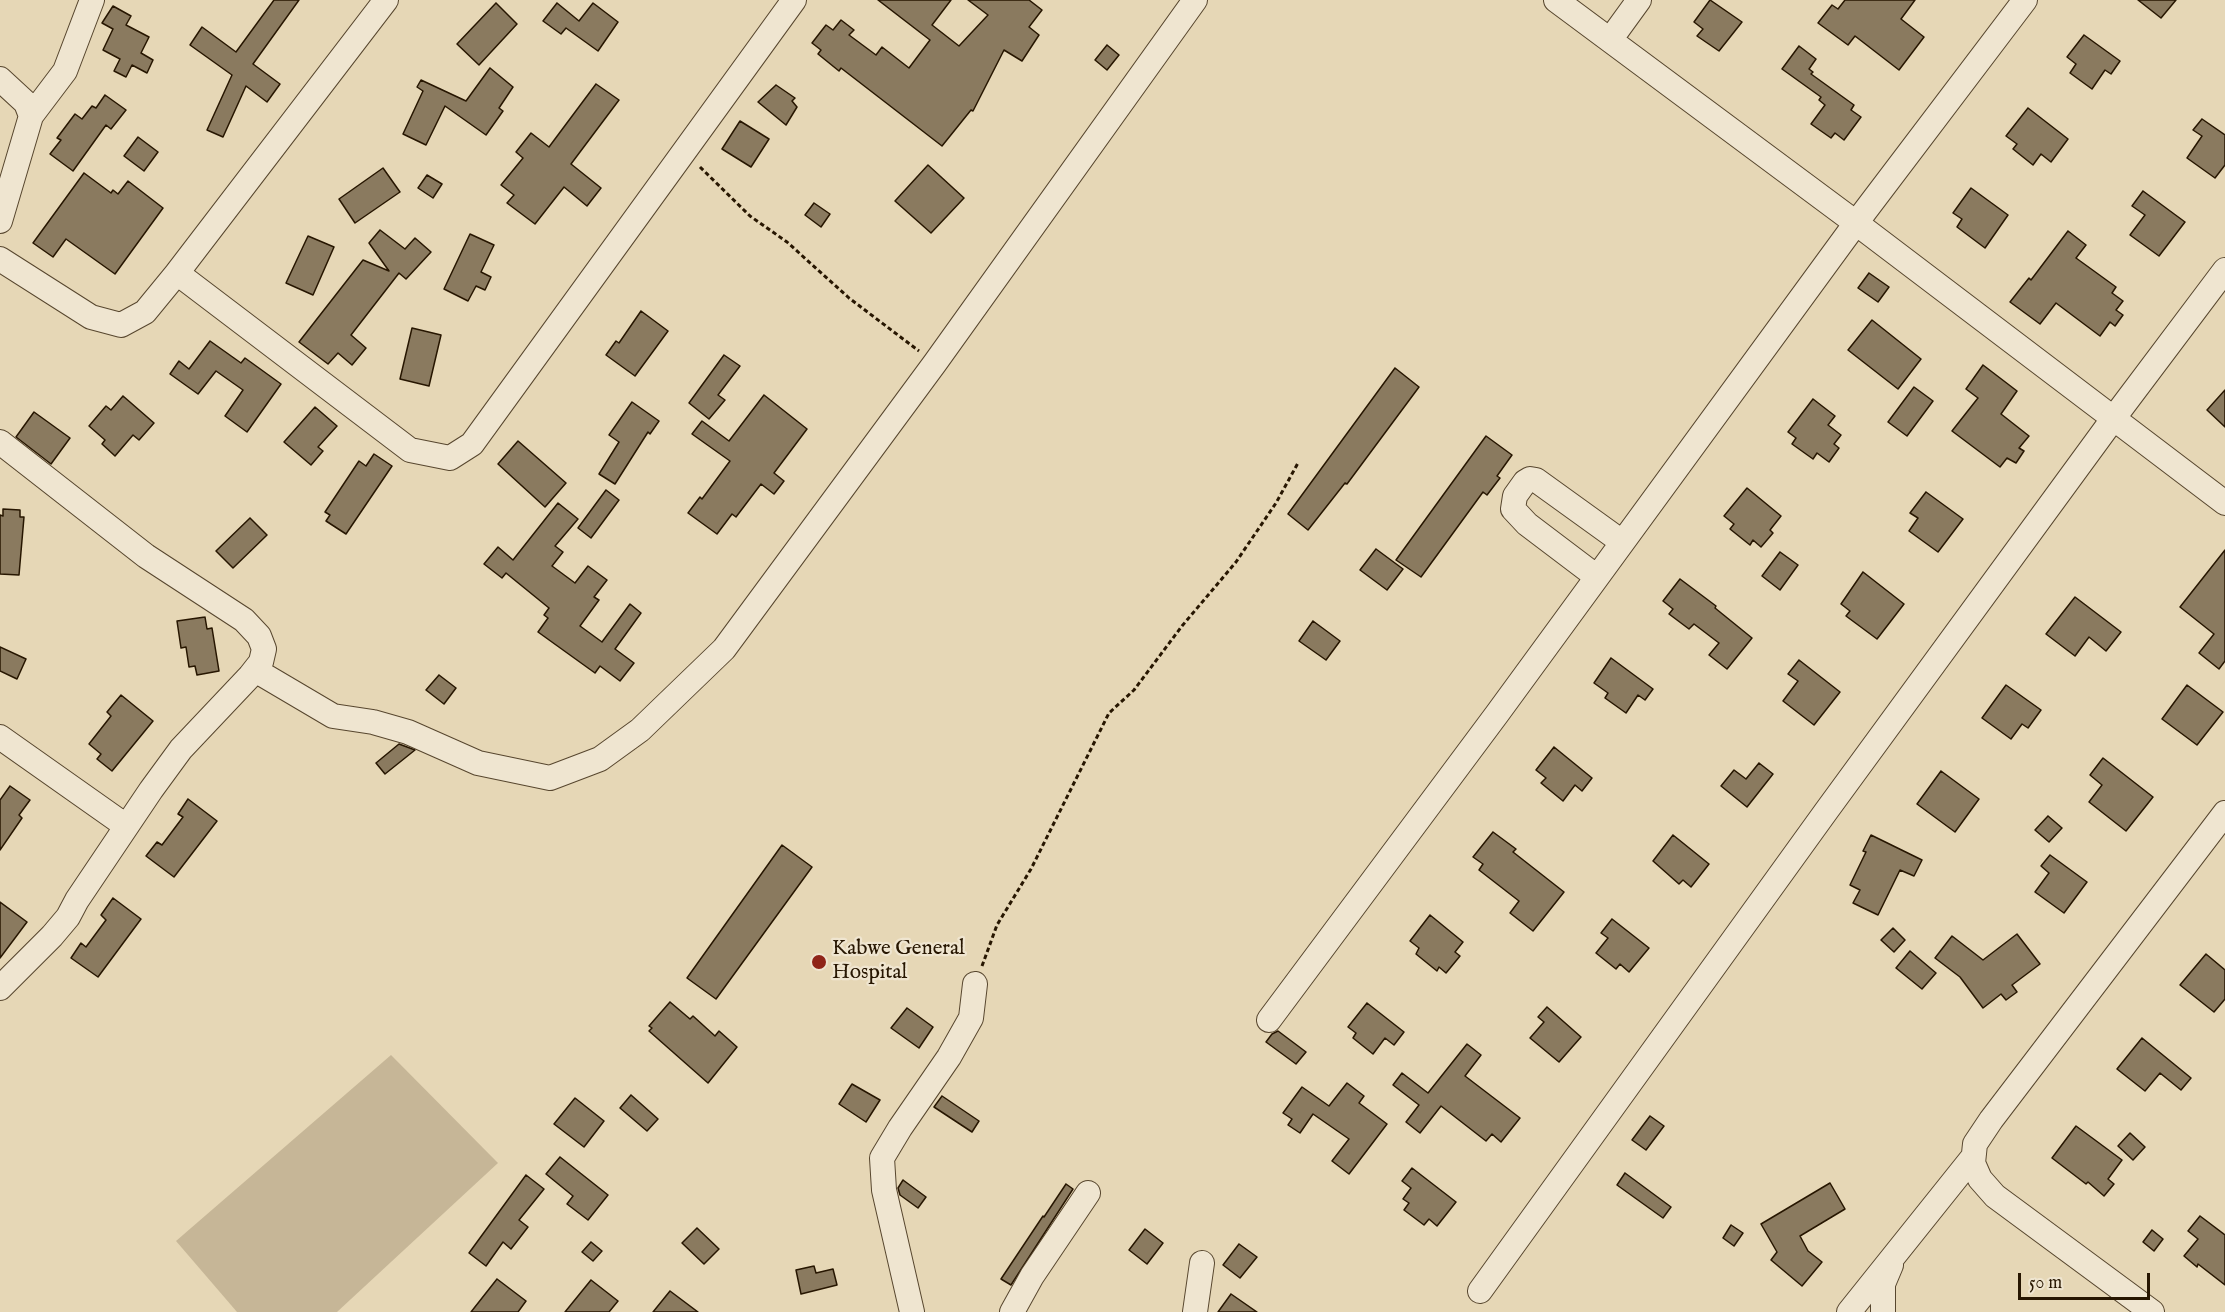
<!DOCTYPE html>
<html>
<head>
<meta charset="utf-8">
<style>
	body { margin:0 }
	#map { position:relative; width:2225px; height:1312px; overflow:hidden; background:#e6d7b6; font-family:"IM FELL English",serif }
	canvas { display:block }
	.scale { position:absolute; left:2018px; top:1273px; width:132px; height:27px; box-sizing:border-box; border:3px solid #271601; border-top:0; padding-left:8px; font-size:18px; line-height:21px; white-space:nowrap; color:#271601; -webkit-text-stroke:4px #efe5d0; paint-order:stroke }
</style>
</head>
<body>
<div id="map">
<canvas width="2225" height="1312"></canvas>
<div class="scale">50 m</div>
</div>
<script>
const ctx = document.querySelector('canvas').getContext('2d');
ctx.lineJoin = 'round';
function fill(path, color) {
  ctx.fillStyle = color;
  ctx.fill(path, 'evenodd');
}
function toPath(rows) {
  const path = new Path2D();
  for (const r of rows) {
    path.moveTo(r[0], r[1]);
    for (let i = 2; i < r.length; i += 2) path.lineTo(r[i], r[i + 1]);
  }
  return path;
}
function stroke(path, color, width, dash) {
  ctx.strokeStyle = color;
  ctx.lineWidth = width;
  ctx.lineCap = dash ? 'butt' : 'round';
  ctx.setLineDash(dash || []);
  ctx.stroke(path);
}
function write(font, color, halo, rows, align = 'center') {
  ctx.font = font + ' "IM FELL English",serif';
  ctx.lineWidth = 4.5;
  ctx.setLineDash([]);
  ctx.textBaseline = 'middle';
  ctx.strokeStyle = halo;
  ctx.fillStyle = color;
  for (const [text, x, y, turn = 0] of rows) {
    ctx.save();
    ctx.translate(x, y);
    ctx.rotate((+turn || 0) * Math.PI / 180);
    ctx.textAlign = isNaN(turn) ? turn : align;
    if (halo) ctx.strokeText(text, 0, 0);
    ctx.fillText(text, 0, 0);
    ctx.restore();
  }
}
const green = toPath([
	[391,1055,498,1163,337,1312,237,1312,176,1241]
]);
const building = toPath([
	[274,0,299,0,253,64,280,84,267,102,246,86,223,137,207,130,232,75,190,45,202,27,236,52,274,0],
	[878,0,951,0,932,25,959,46,988,15,968,0,1029,0,1042,10,1029,27,1039,35,1022,61,1004,50,973,111,971,110,942,146,841,68,839,71,818,54,821,50,812,43,826,25,833,30,841,20,854,30,849,35,876,55,882,47,909,68,930,40,878,0],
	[1710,0,1742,22,1719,51,1697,36,1703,29,1694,22,1710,0],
	[1845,0,1915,0,1901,19,1924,37,1899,70,1855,36,1848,45,1818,23,1832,5,1838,9,1845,0],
	[2138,0,2176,0,2161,18,2138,0],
	[496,3,517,24,479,65,457,44,496,3],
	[557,3,579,21,593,3,618,22,598,51,566,28,561,34,543,21,557,3],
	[113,6,131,16,126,25,149,37,141,53,153,60,147,73,132,65,126,77,114,71,120,59,103,50,113,29,102,23,113,6],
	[2084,35,2120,61,2111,74,2105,70,2092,89,2070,73,2076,64,2067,57,2084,35],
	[1107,45,1119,55,1107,70,1095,60,1107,45],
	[1799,46,1816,59,1809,69,1813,72,1811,74,1854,105,1851,110,1861,117,1844,140,1835,133,1831,138,1811,124,1825,105,1819,100,1821,97,1782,69,1799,46],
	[490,68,513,87,499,108,503,111,486,135,445,106,426,145,403,134,423,91,417,87,421,80,466,101,490,68],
	[596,84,619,100,571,164,601,188,587,206,564,187,535,224,507,203,514,195,501,185,523,158,516,152,531,133,549,147,596,84],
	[776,85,795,98,792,101,797,107,786,125,758,102,776,85],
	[105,95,126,110,111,129,106,125,73,171,50,154,61,140,57,138,75,114,82,119,92,106,96,108,105,95],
	[2028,108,2068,139,2051,162,2041,154,2033,165,2013,149,2017,144,2006,136,2028,108],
	[2202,119,2225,135,2225,165,2215,178,2187,158,2202,136,2193,130,2202,119],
	[740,121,769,139,751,167,722,149,740,121],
	[138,137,158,152,144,171,124,156,138,137],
	[928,165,964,198,931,233,895,201,928,165],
	[383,168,400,192,355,223,339,199,383,168],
	[84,173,111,193,113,190,118,194,128,181,163,208,115,274,66,239,53,257,33,243,84,173],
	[427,175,442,184,433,198,418,188,427,175],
	[1971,188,2008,215,1985,248,1957,227,1962,219,1953,213,1971,188],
	[2143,191,2185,222,2159,256,2130,235,2145,215,2132,206,2143,191],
	[814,203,830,214,821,227,805,215,814,203],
	[380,230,405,249,415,238,431,252,406,279,399,273,351,335,366,348,352,365,338,353,328,364,299,342,363,260,389,271,369,243,380,230],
	[2068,231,2086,245,2076,258,2116,287,2112,293,2123,301,2116,310,2123,315,2115,326,2110,322,2100,336,2056,303,2040,324,2010,302,2029,278,2031,280,2068,231],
	[470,234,494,245,481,272,491,277,485,290,476,286,468,301,444,289,470,234],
	[308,236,334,247,313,295,286,283,308,236],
	[1869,273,1889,287,1878,302,1858,288,1869,273],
	[641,311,668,331,635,376,606,355,616,341,619,343,641,311],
	[1872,320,1921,359,1898,389,1848,350,1872,320],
	[412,328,441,335,429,386,400,379,412,328],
	[210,341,241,363,245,358,281,384,247,432,225,416,243,390,216,371,198,394,170,374,179,361,189,369,210,341],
	[724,355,740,366,718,395,725,400,709,419,689,403,724,355],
	[1983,365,2017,391,2001,414,2029,436,2019,448,2024,451,2016,463,2007,458,2000,467,1952,431,1978,398,1966,389,1983,365],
	[1395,368,1419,387,1347,484,1345,483,1308,530,1288,514,1395,368],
	[1914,387,1933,401,1907,436,1888,422,1914,387],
	[2225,390,2225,427,2207,410,2225,390],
	[764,395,807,429,774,473,784,481,774,494,761,484,736,517,732,514,717,534,688,513,700,497,702,499,730,461,692,434,702,421,729,441,764,395],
	[123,396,154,423,139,440,133,435,115,456,102,444,105,440,89,426,106,406,111,410,123,396],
	[1813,399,1835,416,1828,425,1841,435,1834,444,1839,448,1829,462,1817,453,1813,459,1792,444,1796,438,1788,432,1813,399],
	[632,402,659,421,650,434,648,432,615,484,599,474,619,442,609,435,632,402],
	[315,407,337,426,318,447,323,451,311,465,284,442,315,407],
	[34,412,70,438,51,464,16,437,34,412],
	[1486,436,1512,455,1497,476,1500,478,1487,495,1483,492,1421,577,1396,560,1486,436],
	[518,441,566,483,545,507,498,464,518,441],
	[374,454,392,466,346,534,326,521,330,515,325,512,359,461,366,466,374,454],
	[1747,488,1781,516,1770,530,1773,533,1761,547,1753,540,1750,545,1730,529,1734,524,1724,516,1747,488],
	[606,490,619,500,591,538,578,528,606,490],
	[1926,492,1963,519,1938,552,1909,531,1918,518,1910,513,1926,492],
	[558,503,578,519,555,546,563,552,552,566,575,583,588,566,607,580,594,597,599,600,580,626,602,642,630,604,641,613,615,649,634,663,620,681,600,666,595,673,538,632,548,618,544,615,549,608,506,573,502,578,484,564,498,547,513,560,558,503],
	[3,509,20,510,20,517,24,517,19,575,0,574,0,515,3,516,3,509],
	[250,518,267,535,233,568,216,551,250,518],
	[1376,549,1403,569,1387,590,1360,570,1376,549],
	[2225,550,2225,661,2219,669,2199,653,2214,634,2180,607,2225,550],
	[1780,552,1798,565,1780,590,1762,576,1780,552],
	[1863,572,1904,604,1877,639,1846,616,1850,611,1841,604,1863,572],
	[1680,579,1716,606,1715,608,1752,638,1727,669,1709,655,1719,643,1694,624,1689,629,1669,614,1673,609,1663,601,1680,579],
	[2075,597,2121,632,2106,651,2089,637,2075,656,2046,634,2075,597],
	[205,617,207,629,212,628,219,671,197,675,195,666,189,667,186,647,181,648,177,621,205,617],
	[1313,621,1340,641,1326,660,1299,641,1313,621],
	[0,647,26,659,17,679,0,671,0,647],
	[1611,658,1653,689,1645,700,1638,695,1626,713,1605,698,1608,693,1594,683,1611,658],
	[1799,660,1840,692,1814,725,1783,701,1798,681,1788,674,1799,660],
	[439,675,456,688,444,704,426,690,439,675],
	[2006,685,2041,710,2028,728,2022,724,2011,739,1982,718,2006,685],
	[2187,685,2223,712,2197,745,2162,719,2187,685],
	[121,695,153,721,112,771,97,759,101,754,89,744,111,716,107,712,121,695],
	[399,744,415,750,385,774,376,763,399,744],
	[1554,747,1592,778,1582,791,1575,785,1563,801,1541,783,1546,778,1536,770,1554,747],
	[2103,758,2153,797,2126,831,2089,802,2102,785,2090,775,2103,758],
	[1759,763,1773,774,1747,807,1721,786,1734,770,1746,779,1759,763],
	[1941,771,1979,799,1955,832,1917,804,1941,771],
	[10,786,30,800,19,815,22,818,0,850,0,800,10,786],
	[188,799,217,821,174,877,146,856,157,842,162,845,183,817,178,814,188,799],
	[2048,816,2062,828,2049,842,2035,830,2048,816],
	[1493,832,1516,849,1513,852,1564,892,1533,931,1510,913,1519,901,1479,870,1483,864,1473,857,1493,832],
	[1673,835,1709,864,1691,887,1683,880,1679,884,1653,861,1673,835],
	[1871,835,1922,860,1914,876,1900,870,1878,915,1853,903,1860,890,1850,885,1866,852,1863,851,1871,835],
	[782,845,812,867,716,999,687,978,782,845],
	[2050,855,2087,882,2064,913,2035,892,2049,873,2041,866,2050,855],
	[113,898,141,919,98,977,71,958,81,943,86,947,106,920,101,915,113,898],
	[0,902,27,922,0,958,0,902],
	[1430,915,1463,942,1455,952,1460,956,1446,973,1439,967,1437,971,1416,954,1419,948,1410,941,1430,915],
	[1612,919,1649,948,1629,972,1620,964,1616,969,1596,953,1608,938,1601,933,1612,919],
	[1893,928,1905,940,1894,952,1881,940,1893,928],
	[2017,934,2040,964,2012,985,2017,992,2006,1000,2001,994,1983,1008,1960,977,1935,958,1952,936,1983,960,2017,934],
	[1910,951,1936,973,1922,989,1896,968,1910,951],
	[2206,954,2225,970,2225,999,2214,1012,2180,985,2206,954],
	[670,1002,690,1019,693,1016,715,1036,719,1031,737,1047,708,1083,649,1031,652,1028,649,1026,670,1002],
	[1367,1003,1404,1032,1394,1045,1385,1038,1373,1054,1353,1038,1356,1033,1348,1027,1367,1003],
	[1547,1007,1581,1037,1559,1062,1530,1038,1544,1022,1538,1017,1547,1007],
	[907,1008,933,1027,919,1048,891,1028,907,1008],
	[1278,1031,1306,1052,1296,1064,1266,1042,1272,1034,1278,1031],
	[2142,1038,2191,1078,2181,1090,2160,1073,2145,1091,2117,1069,2142,1038],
	[1467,1044,1481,1055,1465,1076,1520,1118,1501,1142,1492,1134,1486,1141,1441,1106,1420,1133,1406,1122,1419,1105,1393,1085,1402,1073,1428,1093,1467,1044],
	[1347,1083,1364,1096,1359,1103,1387,1124,1349,1174,1332,1161,1349,1139,1313,1114,1300,1133,1288,1125,1292,1119,1283,1113,1302,1087,1329,1106,1347,1083],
	[852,1084,880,1100,866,1122,839,1104,852,1084],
	[631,1095,658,1119,647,1131,620,1108,631,1095],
	[942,1096,979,1121,972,1132,934,1107,942,1096],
	[575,1098,604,1121,584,1147,554,1124,575,1098],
	[1650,1116,1664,1126,1646,1150,1632,1140,1650,1116],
	[2076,1126,2122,1160,2108,1179,2114,1184,2104,1196,2088,1182,2086,1184,2052,1158,2076,1126],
	[2130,1133,2145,1147,2133,1160,2118,1146,2130,1133],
	[560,1157,608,1195,588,1220,567,1204,573,1196,546,1174,560,1157],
	[1412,1168,1456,1202,1437,1226,1429,1219,1424,1225,1404,1210,1409,1203,1403,1199,1411,1188,1402,1181,1412,1168],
	[1625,1173,1671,1207,1663,1218,1617,1185,1625,1173],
	[526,1175,544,1189,519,1220,528,1227,511,1249,503,1242,486,1266,469,1253,526,1175],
	[903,1180,926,1197,918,1208,900,1195,898,1188,903,1180],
	[1830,1183,1845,1209,1800,1236,1808,1251,1822,1262,1802,1286,1771,1260,1777,1252,1761,1224,1830,1183],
	[1066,1184,1073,1189,1011,1285,1001,1279,1043,1216,1044,1217,1066,1184],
	[2200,1216,2225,1235,2225,1285,2198,1264,2197,1267,2184,1256,2198,1239,2188,1231,2200,1216],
	[1731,1225,1743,1233,1734,1246,1723,1238,1731,1225],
	[697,1228,719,1249,704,1264,682,1243,697,1228],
	[1145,1229,1163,1243,1147,1264,1129,1250,1145,1229],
	[2152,1230,2163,1239,2154,1251,2143,1242,2152,1230],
	[591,1242,602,1251,593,1261,582,1252,591,1242],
	[1239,1244,1257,1257,1240,1278,1223,1265,1239,1244],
	[814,1266,816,1273,833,1269,837,1285,801,1294,796,1270,814,1266],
	[497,1279,526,1301,518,1312,471,1312,497,1279],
	[591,1280,618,1301,609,1312,565,1312,591,1280],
	[670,1291,698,1312,653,1312,670,1291],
	[1231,1294,1257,1312,1218,1312,1231,1294]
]);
const path = toPath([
	[700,167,750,216,787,242,849,298,919,351],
	[982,966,997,925,1031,869,1109,713,1134,690,1182,626,1236,562,1276,503,1298,463]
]);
const minor = toPath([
	[386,0,177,273,410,450,450,458,472,444,794,0],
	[1556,0,1856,223,2225,503],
	[1610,40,1639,0],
	[0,79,26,103,31,116,0,221],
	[31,116,65,71,92,0],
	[0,259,91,317,121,325,145,312,177,273],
	[0,442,146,556,244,620,259,636,264,649,261,662,250,676,181,749,151,790,77,900,68,917,52,936,0,988],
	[1597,577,1527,524,1513,509,1515,496,1525,482,1530,479,1536,480,1622,542],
	[255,670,333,716,373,722,408,732,478,763,550,778,600,759,640,730,724,649,935,363,1195,0],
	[0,737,126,826],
	[1269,1020,1497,714,1856,223,2025,0],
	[1480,1291,1827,810,2113,419,2225,270],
	[912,1312,884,1190,882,1158,900,1128,949,1057,971,1018,975,984],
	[1012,1312,1032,1276,1088,1193],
	[1195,1312,1202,1263],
	[1849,1312,1973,1157],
	[1883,1312,1883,1284,1891,1265],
	[2152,1312,1995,1196,1980,1179,1973,1163,1975,1144,1991,1120,2225,813]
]);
const markers = [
	[819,962,8,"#8f2418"]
];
const poiNames = [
	["Kabwe General",832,950],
	["Hospital",832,974]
];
fill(green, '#c6b697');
fill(building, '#8a7a5f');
stroke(building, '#271601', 1.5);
stroke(minor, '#57462e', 26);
stroke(path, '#271601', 3, [4.5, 3]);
stroke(minor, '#efe5d0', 24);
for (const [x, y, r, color] of markers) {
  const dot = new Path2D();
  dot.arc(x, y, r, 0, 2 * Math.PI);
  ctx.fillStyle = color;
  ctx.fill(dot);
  stroke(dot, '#efe5d0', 2);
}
write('21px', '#271601', '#efe5d0', poiNames, 'left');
</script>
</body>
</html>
